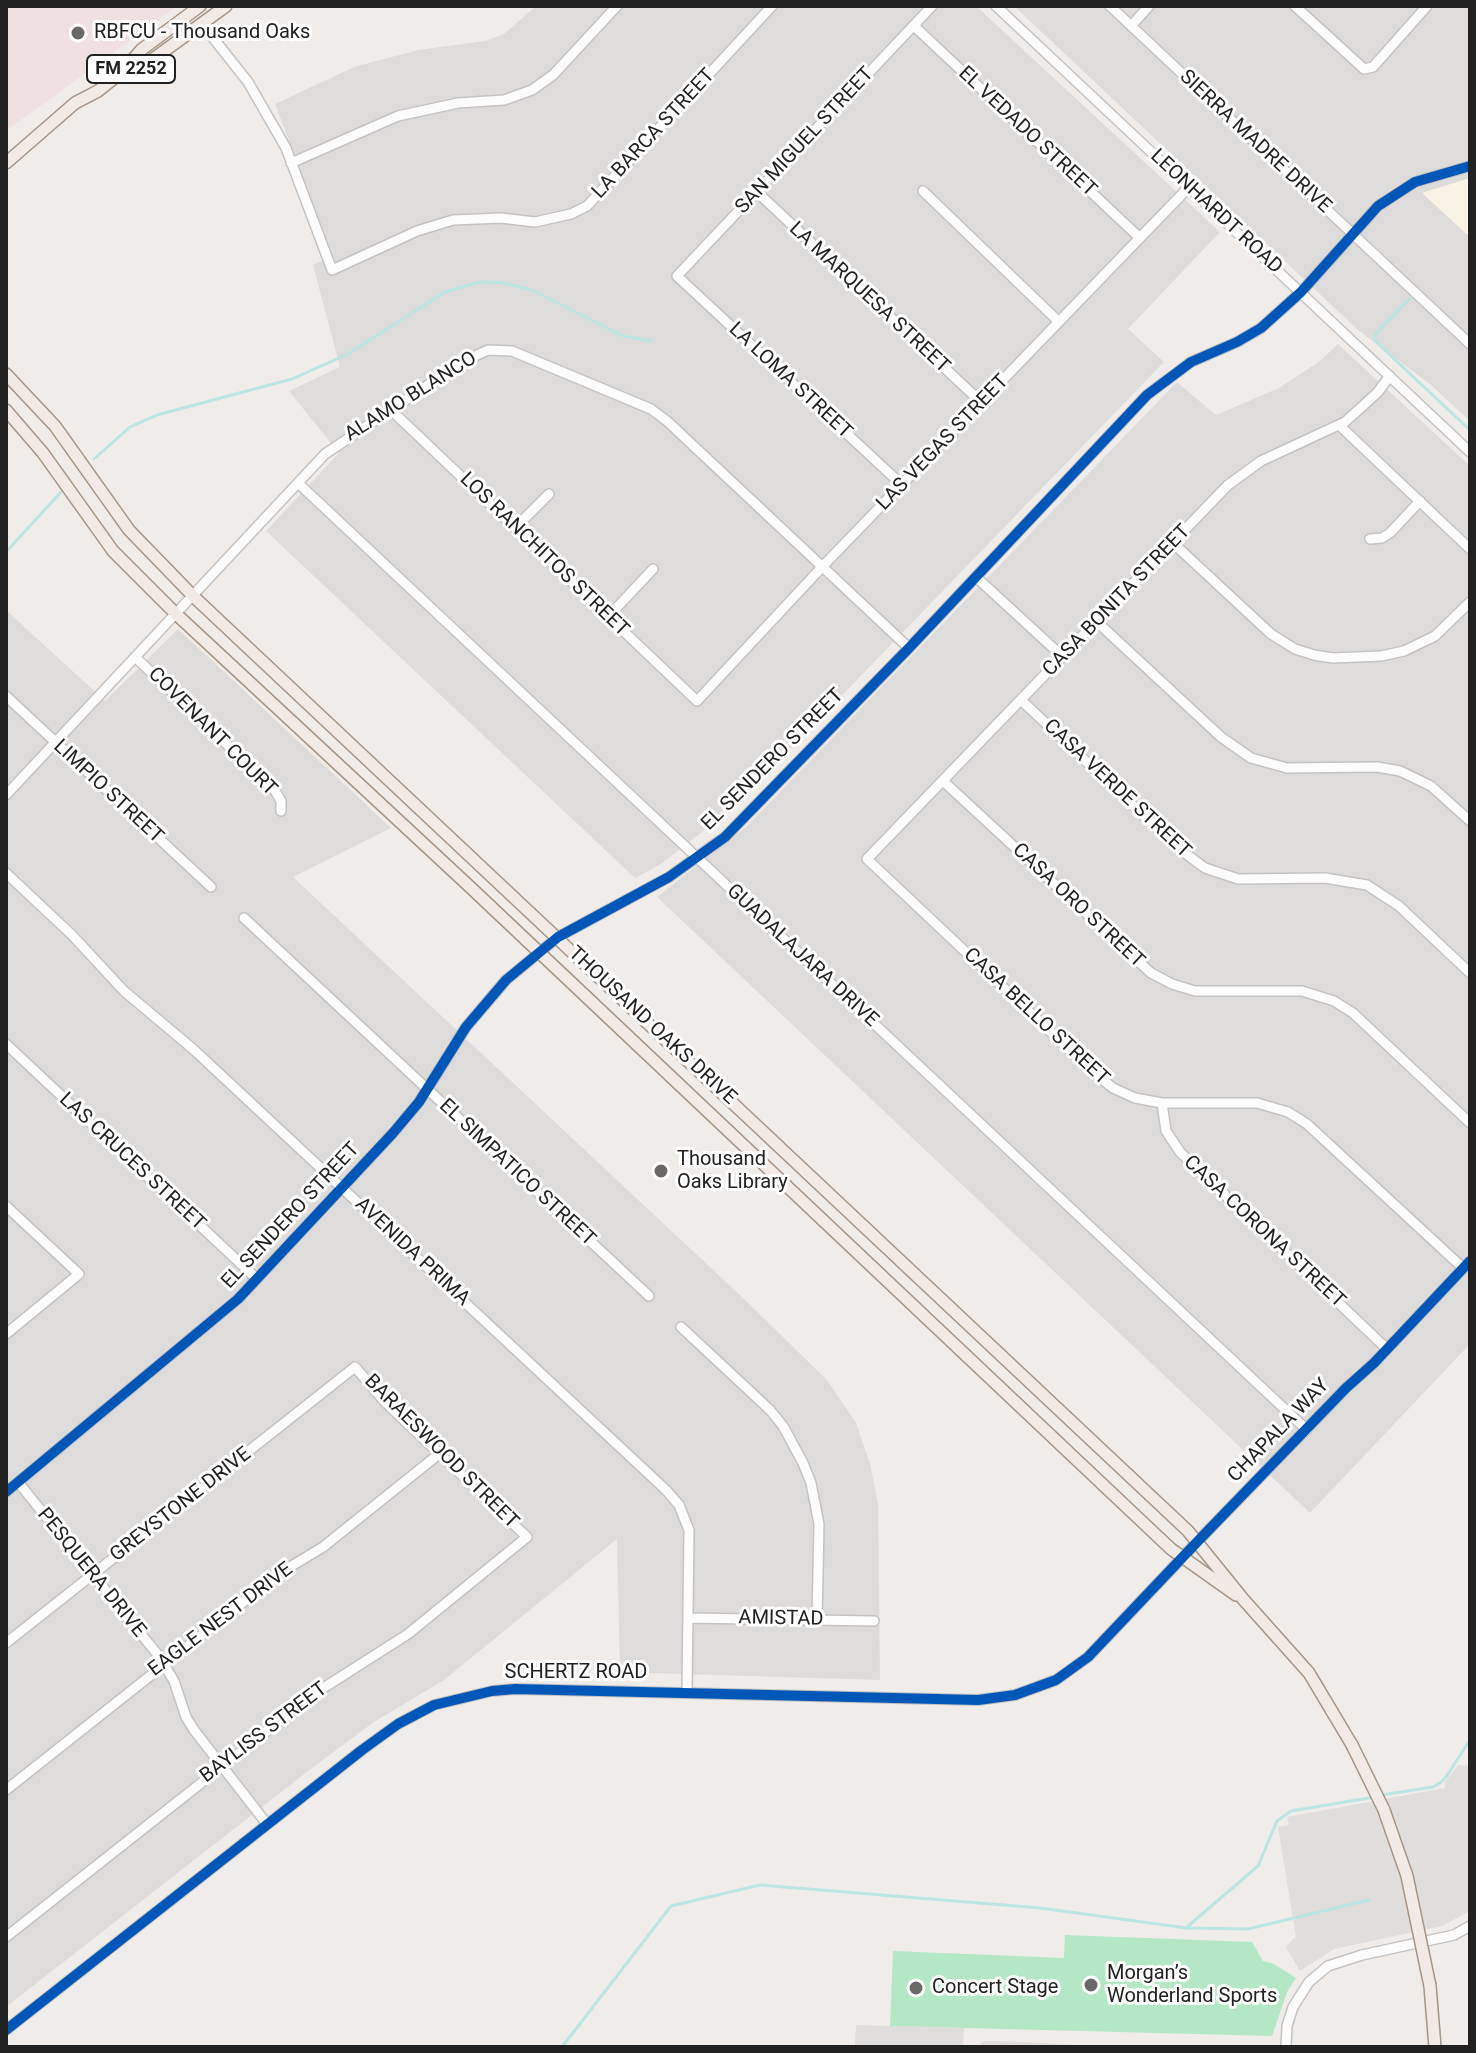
<!DOCTYPE html>
<html>
<head>
<meta charset="utf-8">
<style>
	body { margin:0 }
	#map { position:relative; width:1476px; height:2053px; overflow:hidden; background:#efece9; font-family:Roboto,sans-serif }
	canvas { display:block }
	.frame { position:absolute; inset:0; border:8px solid #212121; pointer-events:none }
</style>
</head>
<body>
<div id="map">
<canvas width="1476" height="2053"></canvas>
<div class="frame"></div>
</div>
<script>
const ctx = document.querySelector('canvas').getContext('2d');
ctx.lineJoin = 'round';
function fill(path, color) {
  ctx.fillStyle = color;
  ctx.fill(path, 'evenodd');
}
function toPath(rows) {
  const path = new Path2D();
  for (const r of rows) {
    path.moveTo(r[0], r[1]);
    for (let i = 2; i < r.length; i += 2) path.lineTo(r[i], r[i + 1]);
  }
  return path;
}
function stroke(path, color, width, dash) {
  ctx.strokeStyle = color;
  ctx.lineWidth = width;
  ctx.lineCap = dash ? 'butt' : 'round';
  ctx.setLineDash(dash || []);
  ctx.stroke(path);
}
function write(font, color, halo, rows, align = 'center') {
  ctx.font = font + ' Roboto,sans-serif';
  ctx.lineWidth = 6;
  ctx.setLineDash([]);
  ctx.textBaseline = 'middle';
  ctx.strokeStyle = halo;
  ctx.fillStyle = color;
  for (const [text, x, y, turn = 0] of rows) {
    ctx.save();
    ctx.translate(x, y);
    ctx.rotate((+turn || 0) * Math.PI / 180);
    ctx.textAlign = isNaN(turn) ? turn : align;
    if (halo) ctx.strokeText(text, 0, 0);
    ctx.fillText(text, 0, 0);
    ctx.restore();
  }
}
const residential = toPath([
	[536,6,976,6,1220,232,1128,329,1164,362,735,806,661,864,635,878,266,531,339,453,289,391,340,367,313,265,333,255,275,104,354,67,418,50,485,41,504,34],
	[1014,6,1470,6,1470,178,1423,193,1470,237,1470,421,1431,385,1358,330],
	[1338,344,1470,466,1470,1344,1310,1513,657,897,746,827,1177,382,1216,415,1279,388,1320,361],
	[6,610,105,701,178,629,391,828,293,877,742,1297,827,1380,856,1423,870,1464,878,1504,880,1680,620,1672,617,1539,444,1680,374,1722,312,1768,6,2007]
]);
const commercial = toPath([
	[6,6,177,6,6,131]
]);
const education = toPath([
	[1470,178,1470,237,1422,193]
]);
const pitch = toPath([
	[1065,1935,1252,1942,1263,1961,1274,1964,1296,1978,1287,1992,1272,2036,890,2026,893,1951,1064,1958]
]);
const parking = toPath([
	[1458,1765,1470,1766,1470,1911,1442,1926,1334,1949,1300,1971,1286,1947,1296,1936,1278,1827,1289,1825,1287,1817,1445,1788,1445,1782],
	[856,2025,964,2028,963,2047,855,2047],
	[987,2041,1024,2042,1108,2047,979,2047,982,2042]
]);
const stream = toPath([
	[1410,298,1375,335,1375,341,1470,430],
	[94,459,130,427,157,415,292,379,348,354,445,292,480,282,504,283,532,290,623,336,652,341],
	[6,552,61,492],
	[1382,1795,1433,1787,1440,1783,1446,1777,1470,1740],
	[1187,1927,1258,1866,1277,1821,1291,1811,1375,1797],
	[562,2047,671,1906,760,1885,1040,1908,1187,1928,1248,1929,1369,1900]
]);
const minor = toPath([
	[996,6,1470,452],
	[1110,6,1470,344],
	[1295,6,1364,69,1373,67,1427,6],
	[202,24,248,82,286,148,332,270,417,231,453,220,501,218,535,222,571,214,587,206,772,6],
	[914,26,1140,238],
	[1131,26,1149,6],
	[291,163,398,116,458,103,504,100,532,90,553,75,617,6],
	[923,191,1059,322],
	[757,192,982,403],
	[1390,376,1377,393,1345,422,1261,461,1228,485,867,859,1092,1071,1113,1088,1135,1098,1162,1103,1257,1103,1288,1112,1307,1124,1463,1268],
	[390,409,697,701,822,567,1190,186],
	[1339,425,1470,549],
	[298,483,1307,1430],
	[902,485,677,276,932,6],
	[515,528,549,494],
	[1370,539,1382,538,1390,533,1420,501],
	[1173,543,1271,634,1295,649,1314,655,1333,658,1381,656,1404,651,1435,636,1470,602],
	[976,577,1063,657],
	[608,617,653,569],
	[1096,621,1221,737,1251,758,1287,768,1377,767,1400,771,1431,786,1470,821],
	[135,657,274,789,281,801,281,811],
	[6,696,211,887],
	[1021,700,1178,848,1205,868,1238,879,1325,878,1367,885,1399,906,1470,973],
	[943,781,1151,973,1172,984,1195,991,1302,991,1334,1001,1353,1013,1470,1123],
	[6,795,325,454,464,361,488,350,512,351,651,409,667,421,909,648],
	[6,873,72,935,124,991,193,1049,666,1490,679,1505,689,1530,687,1692],
	[244,918,649,1296],
	[6,1044,257,1279],
	[1162,1103,1166,1131,1180,1152,1387,1349],
	[6,1206,79,1274,6,1334],
	[681,1327,770,1410,783,1426,803,1463,811,1483,819,1524,817,1620],
	[18,1482,158,1655,174,1681,186,1717,194,1730,267,1824],
	[6,1492,238,1299,393,1133,419,1102,466,1027,506,980,558,937,669,877,725,837,909,648,1147,395,1191,362,1237,342,1261,328,1301,292,1378,206,1415,182,1470,166],
	[689,1618,874,1621],
	[6,1643,355,1367,386,1403,527,1537,408,1634,314,1694,6,1937],
	[6,1790,280,1573,323,1547,439,1454],
	[6,2030,362,1750,398,1724,434,1705,492,1691,515,1689,978,1700,1015,1695,1056,1680,1088,1657,1106,1638,1198,1541,1346,1388,1374,1363,1470,1261],
	[1286,2047,1287,2026,1293,2007,1309,1982,1328,1966,1362,1955,1454,1935,1470,1926]
]);
const major = toPath([
	[200,6,141,50,122,72,149,62,226,6],
	[6,163,75,103,98,91,122,72],
	[6,374,55,426,129,530,193,596,1188,1531,1243,1599,1309,1673,1352,1745],
	[6,410,43,453,113,551,175,613,469,886,1171,1549,1236,1595],
	[1430,1986,1435,2047]
]);
const majorBridge = toPath([
	[1352,1745,1384,1810,1407,1876,1430,1986]
]);
const cycleway = toPath([
	[6,1492,238,1299,393,1133,419,1102,466,1027,506,980,558,937,669,877,725,837,909,648,1147,395,1191,362,1237,342,1261,328,1301,292,1378,206,1415,182,1470,166],
	[6,2030,362,1750,398,1724,434,1705,492,1691,515,1689,978,1700,1015,1695,1056,1680,1088,1657,1106,1638,1198,1541,1346,1388,1374,1363,1470,1261]
]);
const markers = [
	[78,33,8,"#696867"],
	[661,1171,8,"#696867"],
	[1091,1985,8,"#696867"],
	[916,1988,8,"#696867"]
];
const shields = [
	[131,69,88]
];
const shieldNames = [
	["FM 2252",131,69]
];
const poiNames = [
	["RBFCU - Thousand Oaks",94,33],
	["Thousand",677,1160],
	["Oaks Library",677,1183],
	["Morgan’s",1107,1974],
	["Wonderland Sports",1107,1997],
	["Concert Stage",932,1988]
];
const streetNames = [
	["EL VEDADO STREET",1027,132,43],
	["LA BARCA STREET",654,134,-47],
	["SAN MIGUEL STREET",805,141,-47],
	["SIERRA MADRE DRIVE",1255,142,43],
	["LEONHARDT ROAD",1216,212,43],
	["LA MARQUESA STREET",869,298,43],
	["LA LOMA STREET",790,381,43],
	["ALAMO BLANCO",411,397,-32],
	["LAS VEGAS STREET",943,443,-46],
	["LOS RANCHITOS STREET",544,555,44],
	["CASA BONITA STREET",1117,601,-46],
	["COVENANT COURT",212,732,45],
	["EL SENDERO STREET",773,760,-45],
	["CASA VERDE STREET",1117,789,43],
	["LIMPIO STREET",108,792,43],
	["CASA ORO STREET",1078,906,43],
	["GUADALAJARA DRIVE",802,956,43],
	["CASA BELLO STREET",1036,1017,43],
	["THOUSAND OAKS DRIVE",652,1026,43],
	["LAS CRUCES STREET",132,1162,43],
	["EL SIMPATICO STREET",517,1173,43],
	["EL SENDERO STREET",291,1216,-47],
	["CASA CORONA STREET",1264,1232,43],
	["AVENIDA PRIMA",412,1252,43],
	["CHAPALA WAY",1279,1431,-46],
	["BARAESWOOD STREET",441,1452,45],
	["GREYSTONE DRIVE",181,1505,-38],
	["PESQUERA DRIVE",91,1573,51],
	["AMISTAD",781,1619,1],
	["EAGLE NEST DRIVE",221,1620,-37],
	["SCHERTZ ROAD",576,1673],
	["BAYLISS STREET",264,1733,-37]
];
fill(residential, '#dedcdb');
fill(commercial, '#f1e0e1');
fill(education, '#f8f3e5');
fill(pitch, '#b3e7c6');
fill(parking, '#dfdedd');
stroke(stream, '#bbe4e3', 3);
stroke(minor, '#c5c3c2', 12);
stroke(major, '#a69485', 14);
stroke(minor, '#fdfcfc', 9);
stroke(major, '#f2eae6', 11);
stroke(majorBridge, '#a69485', 14, []);
stroke(majorBridge, '#f2eae6', 11);
stroke(cycleway, '#0057b8', 10);
for (const [x, y, r, color] of markers) {
  const dot = new Path2D();
  dot.arc(x, y, r, 0, 2 * Math.PI);
  ctx.fillStyle = color;
  ctx.fill(dot);
  stroke(dot, '#fff', 3);
}
for (const [x, y, w] of shields) {
  const box = new Path2D();
  box.roundRect(x - w / 2, y - 14, w, 28, 6);
  ctx.fillStyle = '#fff';
  ctx.fill(box);
  stroke(box, '#212121', 2);
}
write('bold 18px', '#212121', null, shieldNames);
write('20px', '#212121', '#fff', poiNames, 'left');
write('20px', '#212121', '#fff', streetNames);
</script>
</body>
</html>
